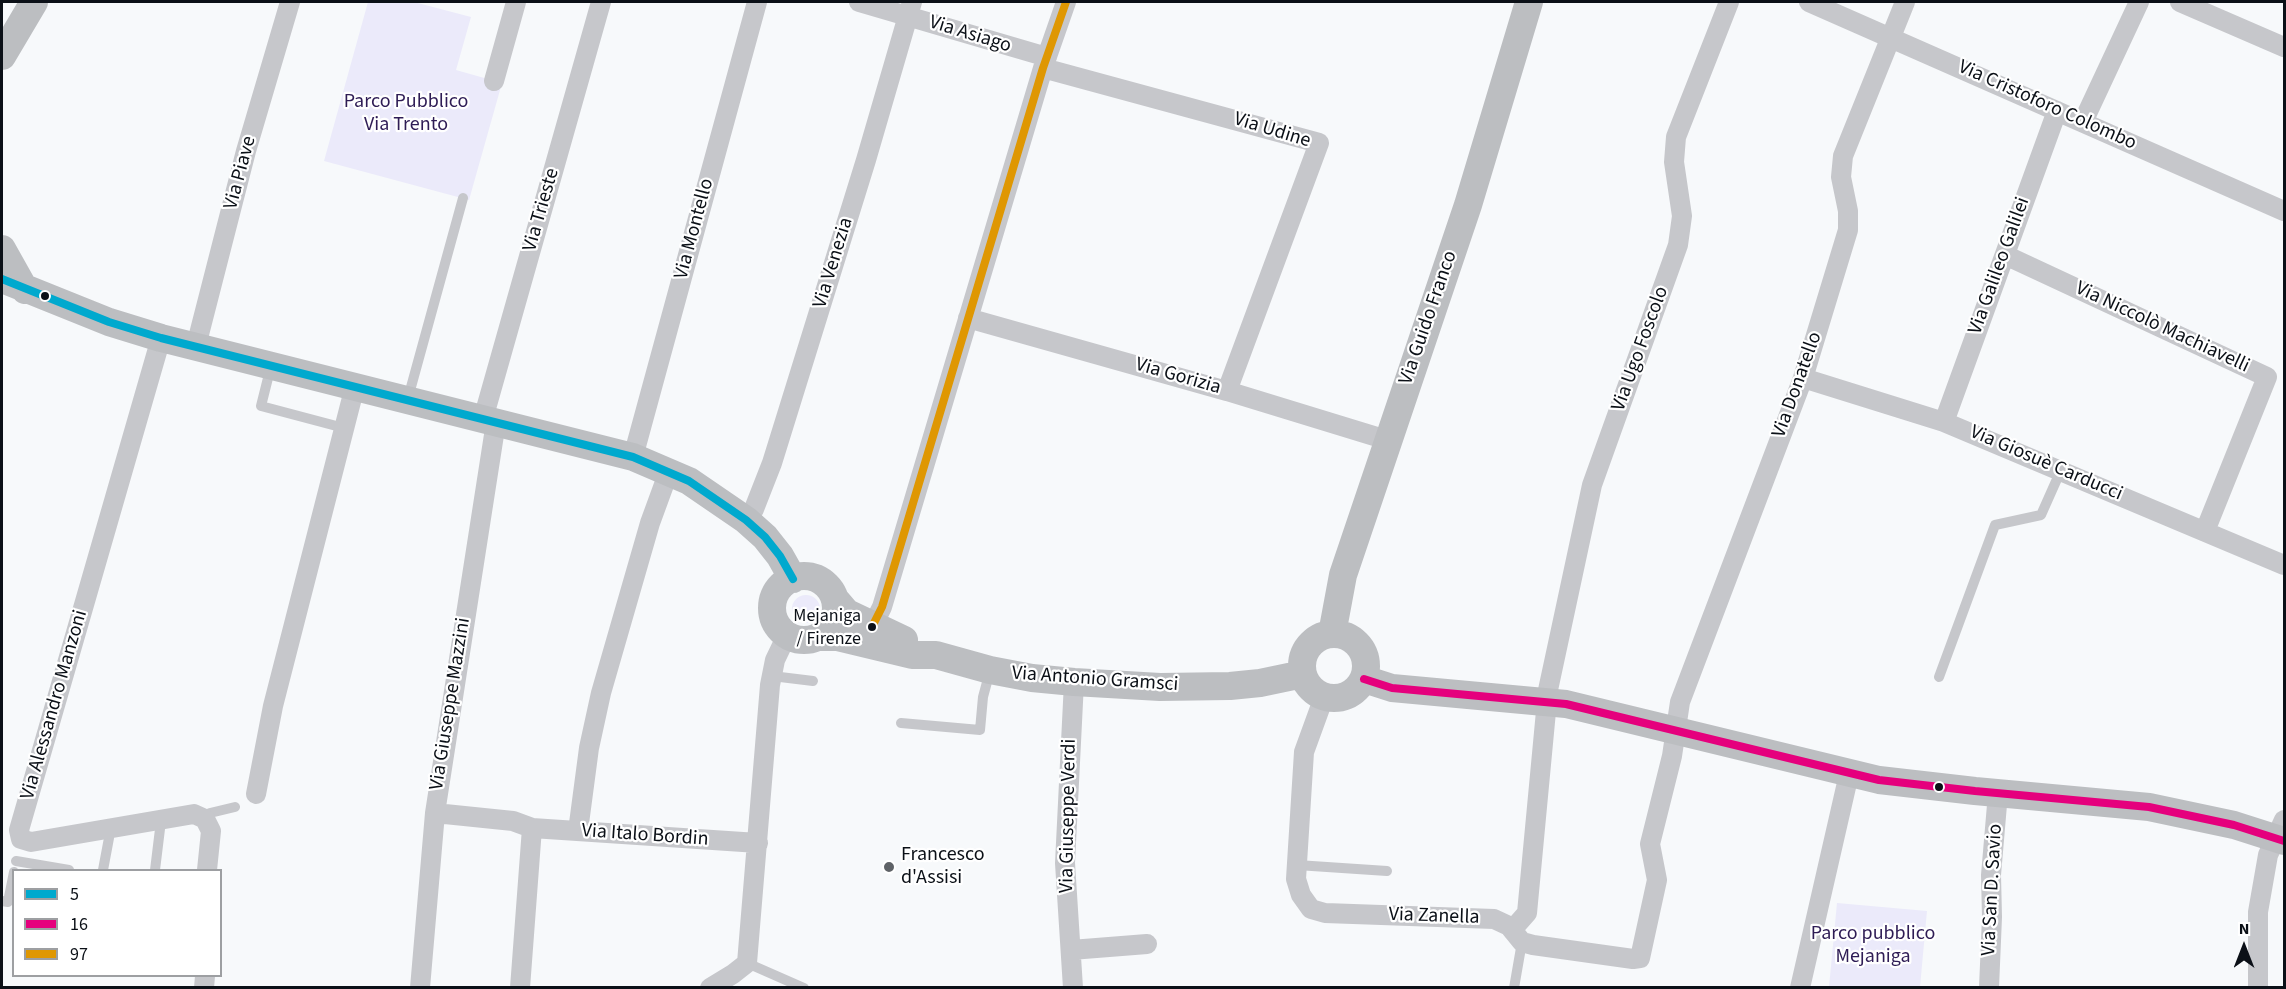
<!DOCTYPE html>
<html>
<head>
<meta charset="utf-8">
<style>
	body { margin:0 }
	#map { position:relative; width:2286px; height:989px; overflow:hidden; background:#f7f9fb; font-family:"Source Sans 3",sans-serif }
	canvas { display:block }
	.frame { position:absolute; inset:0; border:3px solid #0b1017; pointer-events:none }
	.legend { position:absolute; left:12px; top:869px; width:210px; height:108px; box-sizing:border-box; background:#fff; border:2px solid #9d9fa2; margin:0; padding:8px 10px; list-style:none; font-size:18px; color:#0b1017 }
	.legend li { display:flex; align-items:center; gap:12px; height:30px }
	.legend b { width:30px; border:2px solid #9d9fa2 }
	.north { position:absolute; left:2214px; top:917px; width:60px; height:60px; -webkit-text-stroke:4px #fff; paint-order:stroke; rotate:0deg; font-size:16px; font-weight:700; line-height:24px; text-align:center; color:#0b1017 }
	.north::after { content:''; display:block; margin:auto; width:21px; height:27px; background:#0b1017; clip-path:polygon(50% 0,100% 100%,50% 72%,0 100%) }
</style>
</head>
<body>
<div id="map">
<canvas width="2286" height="989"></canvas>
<div class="frame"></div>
<ul class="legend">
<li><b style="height:8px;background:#00a9ce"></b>5</li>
<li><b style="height:8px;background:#e5007d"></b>16</li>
<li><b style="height:8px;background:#df9702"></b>97</li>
</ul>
<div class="north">N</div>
</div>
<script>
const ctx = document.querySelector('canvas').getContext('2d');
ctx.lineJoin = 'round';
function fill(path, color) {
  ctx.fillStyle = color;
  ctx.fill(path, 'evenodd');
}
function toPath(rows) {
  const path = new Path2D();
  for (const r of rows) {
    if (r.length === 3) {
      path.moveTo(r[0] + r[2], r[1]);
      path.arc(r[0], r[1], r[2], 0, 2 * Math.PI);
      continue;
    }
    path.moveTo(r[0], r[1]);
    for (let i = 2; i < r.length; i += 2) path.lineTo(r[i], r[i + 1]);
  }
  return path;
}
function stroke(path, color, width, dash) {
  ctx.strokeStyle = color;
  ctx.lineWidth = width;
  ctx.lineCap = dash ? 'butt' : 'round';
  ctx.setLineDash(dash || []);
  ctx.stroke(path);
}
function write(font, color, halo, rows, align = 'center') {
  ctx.font = font + ' "Source Sans 3",sans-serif';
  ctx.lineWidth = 4.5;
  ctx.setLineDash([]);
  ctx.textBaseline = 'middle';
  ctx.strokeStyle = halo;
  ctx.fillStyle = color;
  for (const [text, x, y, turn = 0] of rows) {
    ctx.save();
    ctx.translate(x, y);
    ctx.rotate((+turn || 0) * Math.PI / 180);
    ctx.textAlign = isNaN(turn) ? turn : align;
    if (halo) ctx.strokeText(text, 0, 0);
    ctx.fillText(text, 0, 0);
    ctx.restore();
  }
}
const green = toPath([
	[368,2,414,2,471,17,456,70,502,83,469,200,324,161],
	[806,609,14],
	[1837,903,1927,911,1920,987,1829,987]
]);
const lane = toPath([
	[271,366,261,406,344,428],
	[408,398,463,198],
	[772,676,813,681],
	[1939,677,1995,525,2041,515,2061,470],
	[901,723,980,730,983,697,990,671],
	[205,819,210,813,235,807],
	[16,861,69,870],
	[1297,865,1387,871],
	[103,870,109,838,108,829],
	[155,870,160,829,159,820],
	[2,901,8,902,14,872],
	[747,963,804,988],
	[1514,988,1522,942]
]);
const street = toPath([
	[859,2,1047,57],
	[1809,2,2284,211],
	[2180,2,2284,47],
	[1043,68,1319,143,1227,391],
	[494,81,516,2],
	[2083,122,2139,2],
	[2005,255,2267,377,2205,531],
	[968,318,1227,391,1387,440],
	[161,338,19,830,21,839,31,842,194,814,205,819,211,831,207,870],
	[196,346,246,151,290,2],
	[1803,378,1944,422,2284,565],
	[483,419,601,2],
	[1944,422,2057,111],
	[633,457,757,2],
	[746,520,754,509,772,463,866,160,912,2],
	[872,627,882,607,1043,68,1066,2],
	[1324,697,1304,752,1296,879,1301,895,1311,909,1325,913,1494,919,1509,926,1522,942,1533,945,1633,959,1640,958,1657,880,1650,844,1672,756,1680,702,1803,378,1848,230,1848,211,1841,177,1843,156,1905,2],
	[256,794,273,706,355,386],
	[435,813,513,821,532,828,758,843],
	[578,831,589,748,601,693,650,523,669,471],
	[1512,930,1527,913,1548,690,1592,485,1678,245,1682,216,1674,162,1676,137,1729,2],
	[1071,950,1147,944],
	[204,988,205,976],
	[420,988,435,813,496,422],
	[520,988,532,828],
	[710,988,733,974,747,963,770,685,775,660,787,635],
	[1073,988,1065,863,1074,682],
	[1800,988,1849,774],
	[1989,988,1992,917,1991,875,1998,793],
	[2258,988,2258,912,2268,855,2284,820]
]);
const secondary = toPath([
	[2,56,34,2],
	[2,249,25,290],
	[2,279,109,322,161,338,633,457,689,481,746,520,765,537,780,556,793,579],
	[804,608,32],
	[835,599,847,613,904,640],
	[1332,634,1343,575,1468,205,1529,2],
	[1334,666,32],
	[819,637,837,637,912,655,936,655,990,670,1032,678,1074,682,1160,687,1230,686,1260,683,1303,674],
	[1364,679,1392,688,1566,704,1879,780,1975,791,2149,807,2234,825,2284,841]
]);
const bus1 = toPath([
	[2,279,109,322,161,338,633,457,689,481,746,520,765,537,780,556,793,579]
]);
const bus2 = toPath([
	[1364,679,1392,688,1566,704,1879,780,1975,791,2149,807,2234,825,2284,841]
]);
const bus3 = toPath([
	[872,627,882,607,1043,68,1066,2]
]);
const markers = [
	[45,296,5,"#0b1017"],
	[872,627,5,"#0b1017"],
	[1939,787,5,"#0b1017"],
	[889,867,6,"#5e6267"]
];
const busNames = [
	["Mejaniga",861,617],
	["/ Firenze",861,640]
];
const streetNames = [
	["Via Asiago",970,35,17],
	["Via Cristoforo Colombo",2047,106,24],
	["Via Udine",1272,131,17],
	["Via Piave",241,173,-75],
	["Via Trieste",542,210,-74],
	["Via Montello",695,229,-75],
	["Via Venezia",834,263,-73],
	["Via Galileo Galilei",2000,266,-70],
	["Via Guido Franco",1429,318,-71],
	["Via Niccolò Machiavelli",2162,328,25],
	["Via Ugo Foscolo",1641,349,-70],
	["Via Gorizia",1178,377,16],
	["Via Donatello",1798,385,-70],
	["Via Giosuè Carducci",2046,464,23],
	["Via Antonio Gramsci",1095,680,4],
	["Via Giuseppe Mazzini",451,704,-81],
	["Via Alessandro Manzoni",55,705,-74],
	["Via Giuseppe Verdi",1069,816,-89],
	["Via Italo Bordin",645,836,4],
	["Via San D. Savio",1993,890,-87],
	["Via Zanella",1434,917,2]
];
const parkNames = [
	["Parco Pubblico",406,103],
	["Via Trento",406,126],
	["Parco pubblico",1873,935],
	["Mejaniga",1873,958]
];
const poiNames = [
	["Francesco",901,856],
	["d'Assisi",901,879]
];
fill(green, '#ebeafa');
stroke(lane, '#c6c7cb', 10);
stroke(street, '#c6c7cb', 20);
stroke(secondary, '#bcbec1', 28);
stroke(bus1, '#00a9ce', 8);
stroke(bus2, '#e5007d', 8);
stroke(bus3, '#df9702', 8);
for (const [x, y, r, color] of markers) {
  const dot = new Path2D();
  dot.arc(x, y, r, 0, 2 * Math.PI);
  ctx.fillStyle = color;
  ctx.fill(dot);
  stroke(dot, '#fff', 2);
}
write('18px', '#0b1017', '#fff', busNames, 'right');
write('20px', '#0b1017', '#fff', streetNames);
write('20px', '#2e1c55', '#fff', parkNames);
write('20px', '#0b1017', '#fff', poiNames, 'left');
</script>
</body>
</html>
